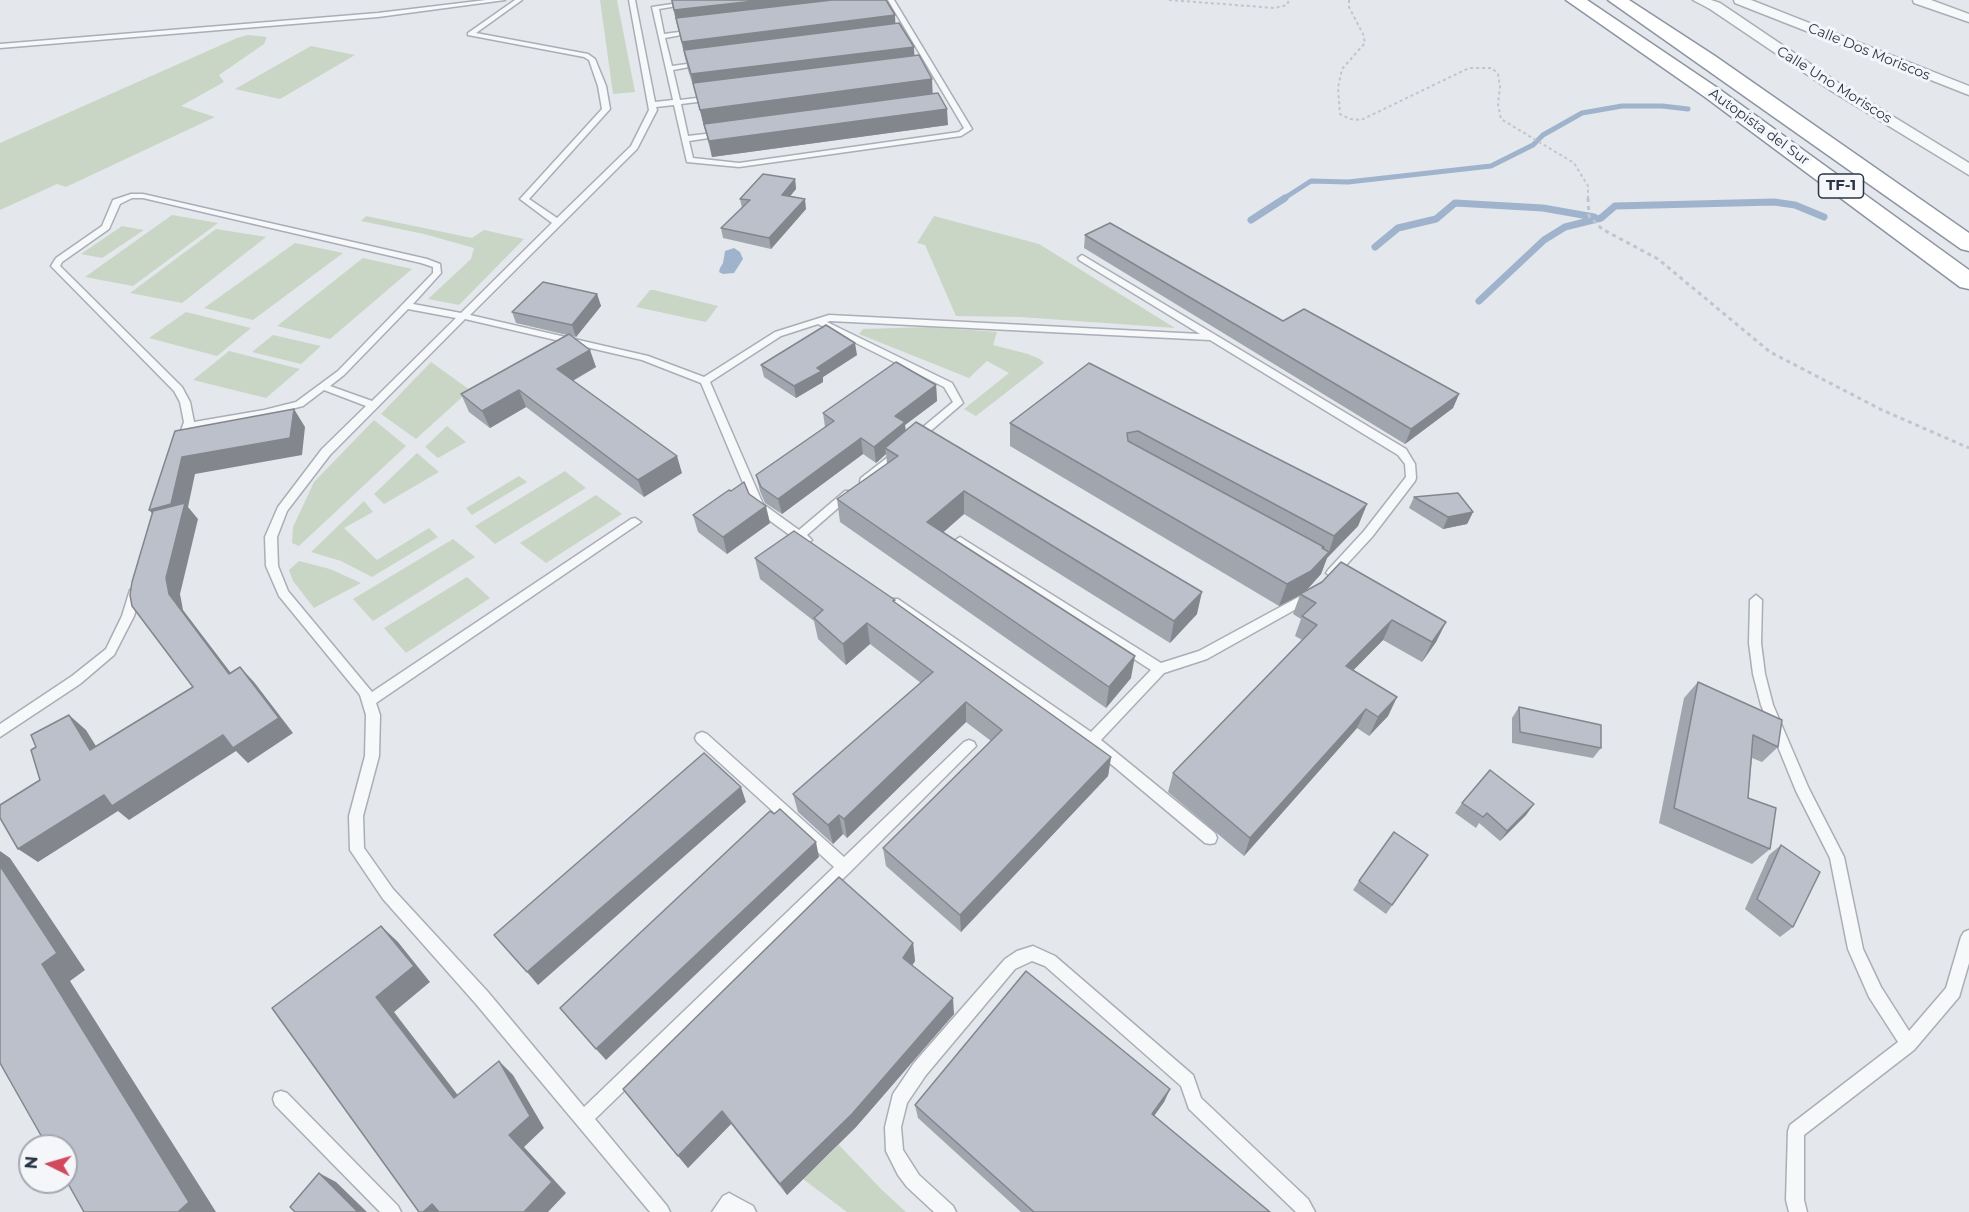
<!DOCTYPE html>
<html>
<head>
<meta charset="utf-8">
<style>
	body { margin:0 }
	#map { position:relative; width:1969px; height:1212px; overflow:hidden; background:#e4e7ec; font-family:Montserrat,sans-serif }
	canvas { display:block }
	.north { position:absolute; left:18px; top:1134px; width:60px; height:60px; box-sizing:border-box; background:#f4f6f9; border:2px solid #a4a8b1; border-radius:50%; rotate:275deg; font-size:16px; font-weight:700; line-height:24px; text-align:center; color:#2b3445 }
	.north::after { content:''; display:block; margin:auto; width:21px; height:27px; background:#d1495b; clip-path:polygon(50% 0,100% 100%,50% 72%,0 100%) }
</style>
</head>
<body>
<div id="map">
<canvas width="1969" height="1212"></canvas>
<div class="north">N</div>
</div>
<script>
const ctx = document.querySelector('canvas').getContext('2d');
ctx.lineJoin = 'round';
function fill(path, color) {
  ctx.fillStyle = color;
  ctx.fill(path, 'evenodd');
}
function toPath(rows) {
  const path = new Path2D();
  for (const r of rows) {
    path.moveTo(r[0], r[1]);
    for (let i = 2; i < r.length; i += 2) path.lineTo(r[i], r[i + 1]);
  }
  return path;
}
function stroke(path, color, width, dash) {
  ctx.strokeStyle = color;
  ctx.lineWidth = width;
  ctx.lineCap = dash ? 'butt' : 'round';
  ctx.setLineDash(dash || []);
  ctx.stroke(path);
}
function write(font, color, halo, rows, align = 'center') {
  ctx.font = font + ' Montserrat,sans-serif';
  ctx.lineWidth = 6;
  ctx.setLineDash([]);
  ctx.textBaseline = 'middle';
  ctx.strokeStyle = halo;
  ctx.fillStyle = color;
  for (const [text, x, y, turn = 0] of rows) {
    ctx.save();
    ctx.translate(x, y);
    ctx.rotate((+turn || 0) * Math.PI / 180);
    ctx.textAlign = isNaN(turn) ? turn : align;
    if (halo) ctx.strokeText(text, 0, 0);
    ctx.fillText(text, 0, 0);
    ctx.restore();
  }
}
const green = toPath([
	[600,0,617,0,635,92,613,94],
	[248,35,267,37,264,44,219,75,224,82,181,106,215,117,66,187,57,184,0,210,0,143,237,38],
	[311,46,355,55,280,99,235,89],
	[172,215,218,223,133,286,85,277],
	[366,216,472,238,484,230,524,239,459,305,428,299,471,259,474,248,424,234,361,221],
	[934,216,1039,244,1175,328,1020,317,956,316,929,254,925,245,917,243],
	[122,226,144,230,102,258,81,254],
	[216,229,266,237,182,303,130,293],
	[295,243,343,253,253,320,204,308],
	[363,258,412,269,330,339,277,326],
	[650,290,654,290,718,306,706,322,636,307],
	[186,312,251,328,217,356,149,338],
	[929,327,997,332,993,345,1028,354,1040,359,1044,363,976,416,964,409,1009,373,987,361,969,378,859,334,863,329],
	[273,335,321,346,301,364,252,352],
	[229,351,300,369,266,398,193,380],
	[431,362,470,390,416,439,381,414],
	[374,420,406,446,299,546,292,543,293,527,314,482],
	[447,426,466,442,438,458,425,447],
	[417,453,439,472,384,504,374,494],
	[565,471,586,488,495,544,475,526],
	[519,476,527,482,472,515,466,508],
	[596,495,622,514,546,563,520,543],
	[364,501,373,512,344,528,377,560,429,528,438,537,372,577,341,561,311,552],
	[453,539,475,557,373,621,353,599],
	[299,561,330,569,361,583,314,608,293,581,289,570],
	[467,577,490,598,406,653,384,628],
	[839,1145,882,1190,906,1212,847,1212,803,1179]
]);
const water = toPath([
	[734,248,740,252,743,259,734,273,723,274,719,272,720,268,723,263,725,251]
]);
const streamFar1 = toPath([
	[1283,199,1311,181,1348,182,1491,166,1533,145,1543,135,1582,113,1622,106,1662,106,1688,109]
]);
const stream = toPath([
	[1251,220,1285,198],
	[1375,247,1398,228,1436,219,1455,203,1543,208,1594,217],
	[1479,301,1544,240,1565,227,1601,218,1615,206,1774,202,1795,205,1824,217]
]);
const pathFar1 = toPath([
	[1169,0,1275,8,1287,5,1289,0],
	[1349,0,1349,7,1363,34,1365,43,1342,69,1338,88,1340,114,1350,119,1361,120,1469,68,1492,68,1498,74,1500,87,1498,104,1501,119,1574,163,1588,186,1588,199]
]);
const path = toPath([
	[1588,198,1589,216,1602,229,1658,259,1770,352,1882,410,1969,448]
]);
const service = toPath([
	[486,0,505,0,378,17,0,48,0,44,378,13,486,0],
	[515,0,522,0,476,33,588,54,595,59,606,86,610,109,529,199,557,218,631,146,649,110,629,0,635,0,655,102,673,100,652,7,686,2,689,4,659,9,664,34,694,30,697,32,665,38,672,66,702,62,705,64,673,70,680,100,713,96,717,98,713,100,681,104,688,136,722,132,726,134,722,136,689,141,693,158,739,163,959,132,964,128,888,0,894,0,972,129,961,136,739,167,687,162,674,105,656,107,657,110,637,149,470,315,648,356,704,377,775,332,829,315,1200,334,1079,260,1078,258,1082,255,1406,449,1415,464,1416,478,1415,481,1372,537,1336,576,1332,577,1326,573,1328,570,1364,531,1406,477,1405,464,1398,455,1210,340,830,321,827,322,952,383,963,403,919,441,911,441,910,439,911,437,953,402,944,387,818,324,781,336,710,382,763,504,799,530,845,491,853,491,854,494,807,535,812,540,806,544,795,539,754,509,701,383,642,360,465,319,330,455,287,511,277,537,278,566,288,591,372,692,631,519,635,518,641,522,376,703,380,715,379,756,363,816,364,848,393,889,488,992,584,1107,834,867,697,742,695,738,697,734,702,732,707,734,844,857,964,742,969,740,974,742,976,746,850,872,595,1119,667,1206,670,1212,650,1212,476,1004,383,899,350,850,349,816,365,756,366,715,360,695,279,596,266,566,265,537,278,507,322,449,366,406,324,390,303,406,264,416,191,430,185,447,177,447,176,445,184,422,180,402,174,391,51,266,56,258,102,226,113,200,131,194,143,194,427,259,440,264,441,273,413,304,461,313,552,223,520,199,602,109,598,86,589,60,584,57,468,35,468,33,515,0],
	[132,198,143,198,421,263,433,267,433,273,338,371,296,402,264,410,194,422,190,402,182,387,60,266,62,262,109,229,120,204,132,198],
	[408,309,456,318,372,401,330,386,344,375,408,309],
	[897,450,901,451,902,454,901,457,869,484,861,484,860,481,861,478,897,450],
	[960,537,1161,663,1199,651,1306,593,1314,593,1316,596,1314,599,1207,659,1164,673,1101,740,1215,833,1217,838,1215,843,1210,844,1205,843,1087,744,890,605,888,602,890,599,898,599,1091,732,1151,670,956,544,954,541,960,537],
	[136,586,142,590,134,616,114,655,80,684,0,737,0,724,72,676,106,649,122,616,130,590,136,586],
	[1756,595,1762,600,1761,643,1765,674,1773,705,1809,789,1844,857,1863,949,1881,987,1909,1031,1946,988,1961,937,1964,932,1969,930,1969,963,1959,997,1914,1050,1804,1135,1804,1200,1807,1212,1789,1212,1786,1200,1788,1131,1790,1125,1898,1042,1869,997,1848,949,1830,858,1796,791,1761,705,1753,674,1749,643,1750,600,1756,595],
	[1033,946,1055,956,1193,1075,1201,1098,1308,1199,1315,1212,1296,1212,1189,1109,1181,1086,1045,966,1032,961,1015,969,926,1075,907,1103,901,1127,903,1150,919,1175,953,1206,956,1212,934,1212,907,1187,898,1175,886,1151,885,1127,893,1094,914,1063,1005,959,1017,951,1033,946],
	[281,1091,287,1093,398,1206,401,1212,380,1212,275,1105,273,1099,275,1093,281,1091],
	[729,1193,753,1206,756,1212,712,1212,723,1196,729,1193]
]);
const minor = toPath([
	[1693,0,1711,0,1720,3,1840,84,1969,163,1969,175,1830,90,1710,9,1693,0],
	[1734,0,1751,0,1969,86,1969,95,1735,3,1734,0],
	[1913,0,1931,0,1969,14,1969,22,1914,3,1913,0]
]);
const motorway = toPath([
	[1566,0,1587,0,1719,89,1969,270,1969,289,1960,287,1705,97,1566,0],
	[1608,0,1629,0,1715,56,1969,233,1969,251,1961,249,1608,0]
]);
const wall = toPath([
	[671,0,895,23,914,56,948,125,712,157,696,95,688,70],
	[795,179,796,189,790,196,806,209,771,249,723,238,721,228,742,208,740,199],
	[1085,235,1283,321,1459,394,1453,408,1405,444,1084,248],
	[597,294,601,306,576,337,572,336,596,367,573,381,682,473,644,497,526,407,490,428,469,412,461,394,567,335,516,323,512,312],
	[857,355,823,377,823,382,796,398,764,377,761,365],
	[1089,363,1367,504,1358,526,1327,558,1321,574,1305,592,1446,622,1436,642,1422,662,1383,640,1353,670,1397,697,1388,716,1369,736,1357,728,1244,856,1168,792,1173,773,1302,640,1295,636,1301,619,1293,614,1300,595,1279,606,1010,446,1010,423],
	[936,385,937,401,905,425,906,431,1197,614,1170,643,964,514,943,532,1131,678,1106,708,840,522,837,499,887,464,886,454,876,463,863,454,782,514,765,503,760,491,756,475,825,427,823,413],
	[731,491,749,494,770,523,727,554,698,532,693,515],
	[1414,497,1473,512,1467,524,1443,529,1409,508],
	[755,558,895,602,1111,757,1108,776,961,932,886,866,883,848,991,741,966,722,847,838,843,834,833,844,798,812,793,794,921,683,870,644,846,665,818,639,814,621,760,579],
	[1698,682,1778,747,1762,762,1752,758,1748,798,1770,849,1752,864,1659,823,1684,698],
	[1519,707,1601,748,1593,758,1512,743,1512,718],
	[1462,803,1534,804,1526,815,1500,841,1479,823,1476,828,1455,813],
	[1781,845,1793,927,1780,937,1745,909,1769,855],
	[1428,855,1386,914,1353,890,1359,881],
	[913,943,915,961,912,965,954,1014,856,1127,787,1195,731,1124,688,1168,623,1089],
	[1170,1089,1164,1102,1154,1116,1270,1212,1021,1212,918,1118,915,1105]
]);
const shadedWall = toPath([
	[763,0,879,0,676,18,678,30,674,10],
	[895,15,896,35,684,50,686,62,682,42],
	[914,47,915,67,693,83,695,95,691,74],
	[932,79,933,100,704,124,705,131,700,110],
	[947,109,948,125,712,157,709,141],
	[795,179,796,189,783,205,782,195],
	[805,199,806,209,771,249,769,238],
	[597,294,601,306,576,337,572,325],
	[855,343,857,355,823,377,823,382,796,398,794,386,817,368],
	[590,350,596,367,563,386,557,369],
	[936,385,937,401,905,425,906,438,885,448,886,454,876,463,874,447,895,416],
	[519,390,526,407,490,428,482,411],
	[1459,394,1453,408,1405,444,1411,429],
	[294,409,305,427,302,455,195,474,188,507,198,519,180,594,183,610,243,689,229,674,169,594,166,578,164,527,149,510,182,457],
	[861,438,863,454,782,514,778,499],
	[677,456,682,473,644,497,638,480],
	[964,491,964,514,929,545,927,522],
	[1367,504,1358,526,1327,558,1321,574,1304,593,1279,606,1287,584,1324,547,1318,564,1329,552,1334,536],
	[766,506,770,523,727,554,723,537],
	[1473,512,1467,524,1443,529,1448,517],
	[1202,592,1197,614,1170,643,1174,621],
	[1392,620,1383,640,1338,686,1346,666],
	[1446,622,1436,642,1422,662,1432,642],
	[867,623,870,644,846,665,843,644],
	[1135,656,1131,678,1106,708,1109,687],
	[240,667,254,682,293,733,248,763,236,751,129,820,118,811,38,862,18,849,104,795],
	[1397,697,1388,716,1369,736,1378,717],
	[966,702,966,722,847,838,844,819],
	[1366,709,1357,728,1244,856,1250,838],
	[69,715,86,730,107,764,90,750],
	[1111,757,1108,776,961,932,960,915],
	[741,787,746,802,538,985,527,972],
	[1534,804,1526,815,1500,841,1507,831],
	[839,815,843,834,833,844,828,825],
	[816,842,819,857,606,1060,596,1049],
	[0,851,10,858,85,970,70,981,216,1212,178,1212,42,964,0,866],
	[381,926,398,942,430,982,394,1012,470,1111,454,1098,376,997],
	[913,943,915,961,906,975,903,958],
	[953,998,954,1014,856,1127,787,1195,780,1184],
	[499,1061,513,1075,544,1128,524,1147,566,1193,548,1212,524,1212,509,1135],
	[1170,1089,1164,1102,1146,1127,1152,1114],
	[722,1111,731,1124,688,1168,678,1156],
	[319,1173,336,1182,367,1212,358,1212],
	[432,1204,446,1212,423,1212]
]);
const building = toPath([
	[672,0,763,0,674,10,672,0],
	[832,0,886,0,895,15,682,42,676,18,832,0],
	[899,23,914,47,691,74,684,50,899,23],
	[919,55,932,79,700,110,693,83,919,55],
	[938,93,947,109,709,141,704,124,938,93],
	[763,174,795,179,782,195,805,199,769,238,721,228,750,200,740,199,763,174],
	[1110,223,1283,321,1304,309,1459,394,1411,429,1085,235,1110,223],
	[543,282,597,294,572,325,512,312,543,282],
	[826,325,855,343,817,368,822,371,794,386,761,365,826,325],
	[569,334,590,350,557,369,677,456,638,480,519,390,482,411,461,394,569,334],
	[896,362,936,385,895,416,905,422,874,447,861,438,778,499,761,487,756,475,834,421,823,413,896,362],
	[1089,363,1367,504,1334,536,1138,431,1127,433,1128,441,1324,547,1322,548,1329,552,1311,571,1287,584,1010,423,1089,363],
	[294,409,290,438,182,457,171,504,149,510,175,431,294,409],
	[916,422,1202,592,1174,621,964,491,927,522,1135,656,1109,687,837,499,898,456,885,448,916,422],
	[744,482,749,494,766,506,723,537,693,515,729,490,731,491,744,482],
	[1458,493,1473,512,1448,517,1414,497,1458,493],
	[185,503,166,578,169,594,229,674,240,667,279,718,233,748,223,735,112,806,104,795,18,849,0,818,0,805,40,780,31,750,36,747,31,735,69,715,90,750,193,687,132,606,130,595,132,582,153,511,185,503],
	[794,531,895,600,893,601,1111,757,960,915,883,848,1002,730,966,702,844,819,839,815,828,825,793,794,933,672,867,623,843,644,814,618,823,610,755,558,794,531],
	[1341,562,1446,622,1432,642,1392,620,1346,666,1397,697,1378,717,1366,709,1250,838,1173,773,1317,625,1302,616,1316,603,1300,594,1322,582,1341,562],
	[1698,682,1782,720,1778,747,1753,735,1748,798,1776,808,1770,849,1674,808,1698,682],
	[1519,707,1601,725,1601,748,1520,732,1519,707],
	[704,753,741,787,527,972,494,935,704,753],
	[1490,770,1534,804,1507,831,1487,813,1483,817,1462,803,1490,770],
	[780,809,816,842,596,1049,560,1008,770,811,774,814,780,809],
	[1394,832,1428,855,1392,905,1359,881,1394,832],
	[1781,845,1820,872,1793,927,1757,899,1781,845],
	[0,866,57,953,42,964,189,1202,178,1212,84,1212,66,1180,66,1146,47,1146,0,1063,0,866],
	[839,877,913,943,903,958,953,998,852,1114,780,1184,722,1111,678,1156,623,1089,839,877],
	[381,926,414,966,376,997,454,1098,499,1061,530,1116,509,1135,552,1182,524,1212,439,1212,432,1204,423,1212,419,1212,272,1008,381,926],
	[1026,971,1170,1089,1152,1114,1270,1212,1034,1212,915,1105,1026,971],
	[319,1173,358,1212,295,1212,290,1207,319,1173]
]);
const farStreetnames = [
	["Calle Dos Moriscos",1869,52,22],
	["Calle Uno Moriscos",1834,85,32],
	["Autopista del Sur",1759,127,36]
];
const shields = [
	[1841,186,45]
];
const shieldNames = [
	["TF-1",1841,186]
];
fill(green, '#c9d6c5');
fill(water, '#9fb4cc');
stroke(streamFar1, '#9fb4cc', 5);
stroke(stream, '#9fb4cc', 7);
stroke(service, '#a9aeb7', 3);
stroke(minor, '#a9aeb7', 3);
stroke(motorway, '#8b94a3', 3);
stroke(pathFar1, '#c2c5cb', 2, [3, 3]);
stroke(path, '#c2c5cb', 3, [4, 4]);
fill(service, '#f7f8fa');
fill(minor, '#f7f8fa');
fill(motorway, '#fff');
fill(wall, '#a1a5ae');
fill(shadedWall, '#83868d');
fill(building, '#bbc0ca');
stroke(building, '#83868d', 1.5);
write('14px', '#2b3445', '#f4f6f9', farStreetnames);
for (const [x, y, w] of shields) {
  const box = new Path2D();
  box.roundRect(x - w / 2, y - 12, w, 24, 4.5);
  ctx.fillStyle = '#f4f6f9';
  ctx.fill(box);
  stroke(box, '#2b3445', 1.5);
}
write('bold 15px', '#2b3445', null, shieldNames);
</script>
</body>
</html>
